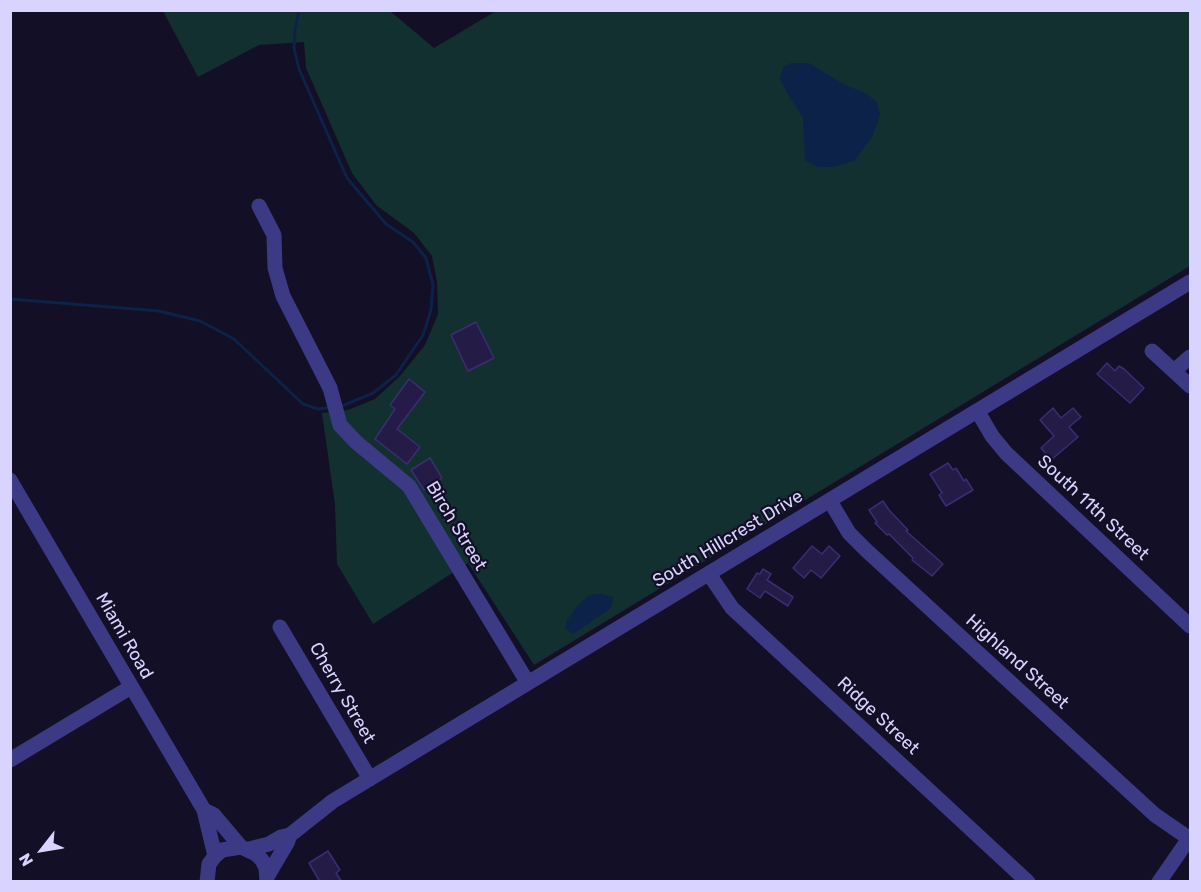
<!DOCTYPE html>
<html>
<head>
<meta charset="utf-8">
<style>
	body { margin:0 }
	#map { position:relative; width:1201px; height:892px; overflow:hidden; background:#130f26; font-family:Rubik,sans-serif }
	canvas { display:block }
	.frame { position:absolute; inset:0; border:12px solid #d9d4ff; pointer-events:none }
	.north { position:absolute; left:12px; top:820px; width:60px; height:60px; -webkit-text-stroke:4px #130f26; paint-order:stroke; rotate:239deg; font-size:16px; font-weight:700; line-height:24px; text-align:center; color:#d9d4ff }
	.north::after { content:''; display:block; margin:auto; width:21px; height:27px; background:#d9d4ff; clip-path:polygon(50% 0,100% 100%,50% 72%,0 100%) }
</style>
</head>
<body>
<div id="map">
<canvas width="1201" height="892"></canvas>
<div class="frame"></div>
<div class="north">N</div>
</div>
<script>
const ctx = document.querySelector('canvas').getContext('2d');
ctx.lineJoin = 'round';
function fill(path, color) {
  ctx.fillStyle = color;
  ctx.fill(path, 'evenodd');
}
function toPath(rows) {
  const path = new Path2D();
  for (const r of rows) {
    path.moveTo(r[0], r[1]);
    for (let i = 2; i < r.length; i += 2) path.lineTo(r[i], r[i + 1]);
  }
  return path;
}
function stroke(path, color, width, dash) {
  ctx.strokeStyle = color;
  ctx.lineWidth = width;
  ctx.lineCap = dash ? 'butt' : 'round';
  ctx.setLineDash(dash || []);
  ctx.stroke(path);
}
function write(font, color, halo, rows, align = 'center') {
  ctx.font = font + ' Rubik,sans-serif';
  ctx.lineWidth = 4.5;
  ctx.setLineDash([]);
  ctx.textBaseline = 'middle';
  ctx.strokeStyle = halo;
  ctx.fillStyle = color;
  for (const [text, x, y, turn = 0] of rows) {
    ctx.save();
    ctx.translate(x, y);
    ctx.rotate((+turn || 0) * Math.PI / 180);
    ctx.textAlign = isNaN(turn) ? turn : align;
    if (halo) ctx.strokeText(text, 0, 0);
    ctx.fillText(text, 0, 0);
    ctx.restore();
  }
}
const green = toPath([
	[163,11,390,11,434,48,496,11,1190,11,1190,266,534,665,468,563,373,624,337,564,335,505,322,413,348,410,375,399,400,376,425,345,438,314,437,282,432,256,414,233,376,205,352,173,306,68,304,42,259,45,198,77]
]);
const water = toPath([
	[791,63,809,63,845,85,867,94,877,102,880,115,872,137,854,161,833,167,817,167,805,160,803,118,786,91,780,79,783,67],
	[602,594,613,597,611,608,573,634,565,628,567,620,578,605,589,595]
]);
const stream = toPath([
	[299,10,295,30,294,48,299,69,347,178,386,224,413,242,426,258,433,285,431,310,423,335,396,375,373,393,342,406],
	[10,299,159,311,200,321,234,339,303,404,318,409,327,408]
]);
const building = toPath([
	[476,322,494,358,468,371,451,335,476,322],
	[1107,363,1115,371,1119,366,1124,369,1144,388,1130,403,1097,374,1107,363],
	[409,379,425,392,397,429,420,447,407,464,375,439,395,409,390,405,409,379],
	[1053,408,1061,418,1073,408,1081,417,1069,427,1078,437,1051,460,1041,448,1054,436,1040,420,1053,408],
	[430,458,442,478,424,490,411,470,430,458],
	[948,463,953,470,956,468,964,481,966,479,973,490,946,506,939,495,942,493,930,474,948,463],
	[883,501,889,510,908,530,906,531,943,564,932,576,912,560,913,558,889,534,887,535,875,523,877,522,869,510,883,501],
	[812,546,822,554,829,546,840,556,821,578,811,570,804,578,793,568,812,546],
	[763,569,771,574,767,580,793,597,788,606,765,591,760,598,747,589,757,573,760,574,763,569],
	[328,851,340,870,336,873,342,882,320,882,309,863,328,851]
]);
const minor = toPath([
	[259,206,274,235,275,268,283,296,330,388,340,425,356,442,409,486,528,683],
	[1152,351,1190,386],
	[1174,371,1190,357],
	[978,412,992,436,1006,453,1190,626],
	[10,480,204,810,215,856],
	[830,501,849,533,866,550,1155,815,1190,839],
	[709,574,732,608,1028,882],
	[280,627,370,779],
	[10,760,131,687],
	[204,810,214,815,241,847],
	[249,849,269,844,281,837,290,835,333,801,1190,282],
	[267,877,287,843,290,835],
	[207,882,209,864,215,856,222,850,241,847,256,854,262,860,266,868,267,882],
	[1159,882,1190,837]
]);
const streetNames = [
	["South 11th Street",1093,508,43],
	["Birch Street",456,526,59],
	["South Hillcrest Drive",728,539,-31],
	["Miami Road",124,636,60],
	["Highland Street",1017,662,42],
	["Cherry Street",342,693,60],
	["Ridge Street",878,716,43]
];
fill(green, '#12302f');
fill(water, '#0c2248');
stroke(stream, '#0c2248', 3);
fill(building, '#241b47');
stroke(building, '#3b2d73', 1.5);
stroke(minor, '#3d3a85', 15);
write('18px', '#d9d4ff', '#130f26', streetNames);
</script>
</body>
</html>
